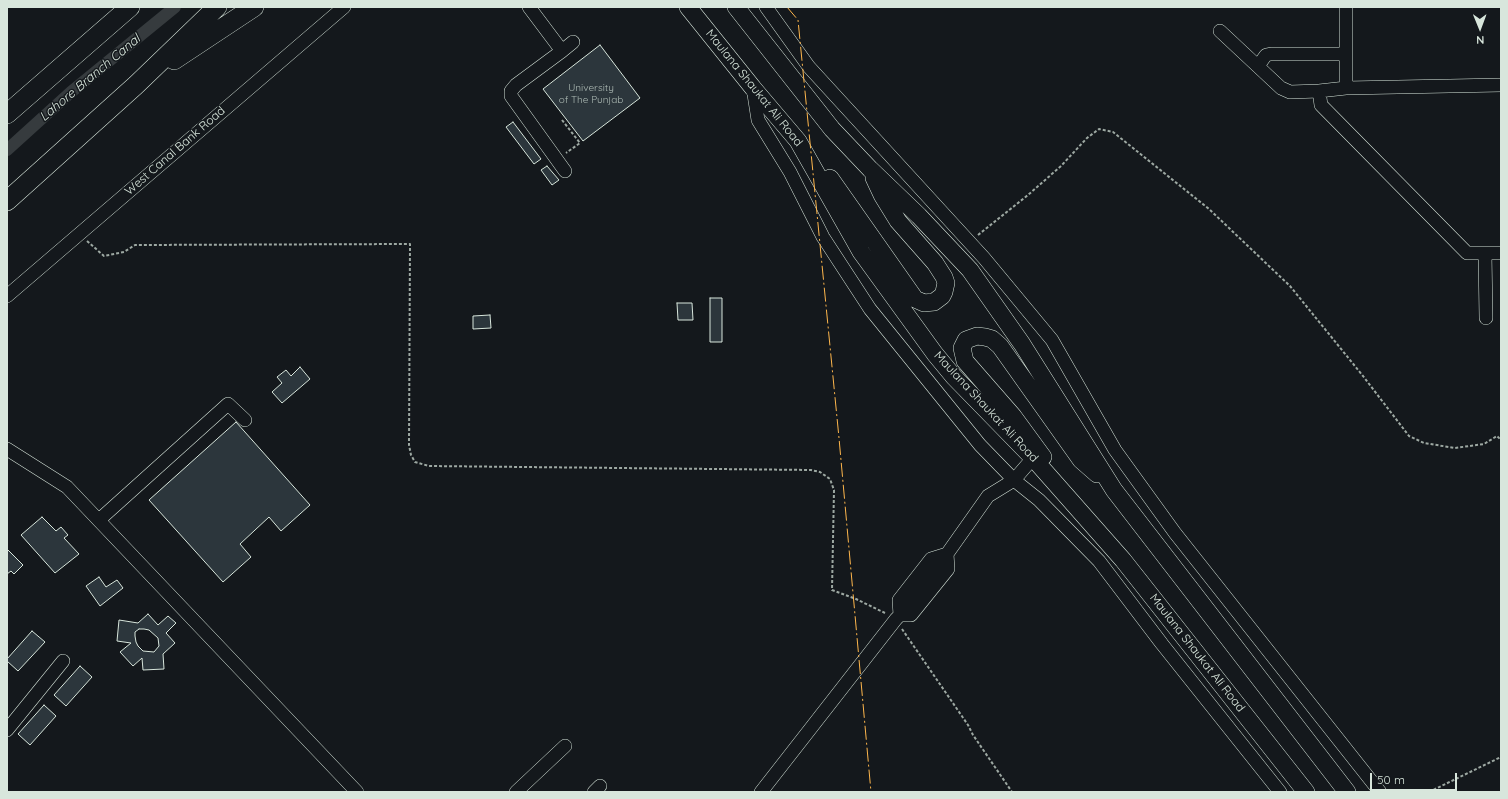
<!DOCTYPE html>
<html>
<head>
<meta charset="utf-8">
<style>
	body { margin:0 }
	#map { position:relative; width:1508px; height:799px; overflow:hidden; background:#14181c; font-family:Quicksand,sans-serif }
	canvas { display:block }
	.frame { position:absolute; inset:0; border:8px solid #d8e6dc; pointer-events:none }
	.north { position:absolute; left:1460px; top:8px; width:40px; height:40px; -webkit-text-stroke:3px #14181c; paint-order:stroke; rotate:179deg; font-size:11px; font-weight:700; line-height:16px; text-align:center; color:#d8e6dc }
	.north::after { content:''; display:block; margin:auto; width:14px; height:18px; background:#d8e6dc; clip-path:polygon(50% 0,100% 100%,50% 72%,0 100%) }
	.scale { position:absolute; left:1370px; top:773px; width:87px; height:18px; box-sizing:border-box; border:2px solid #d8e6dc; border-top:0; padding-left:5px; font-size:12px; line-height:14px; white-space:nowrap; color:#d8e6dc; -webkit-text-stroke:3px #14181c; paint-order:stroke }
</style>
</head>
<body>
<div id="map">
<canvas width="1508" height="799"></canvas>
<div class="frame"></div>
<div class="north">N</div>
<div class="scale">50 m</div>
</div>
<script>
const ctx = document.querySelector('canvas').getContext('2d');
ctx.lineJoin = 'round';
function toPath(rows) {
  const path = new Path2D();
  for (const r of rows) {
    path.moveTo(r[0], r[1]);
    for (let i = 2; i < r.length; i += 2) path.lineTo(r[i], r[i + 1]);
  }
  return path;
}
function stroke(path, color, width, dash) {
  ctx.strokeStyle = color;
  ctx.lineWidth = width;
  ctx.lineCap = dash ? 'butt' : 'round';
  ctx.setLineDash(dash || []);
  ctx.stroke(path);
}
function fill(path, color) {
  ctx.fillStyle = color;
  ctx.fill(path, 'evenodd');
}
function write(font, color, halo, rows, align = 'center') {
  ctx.font = font + ' Quicksand,sans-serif';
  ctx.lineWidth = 3;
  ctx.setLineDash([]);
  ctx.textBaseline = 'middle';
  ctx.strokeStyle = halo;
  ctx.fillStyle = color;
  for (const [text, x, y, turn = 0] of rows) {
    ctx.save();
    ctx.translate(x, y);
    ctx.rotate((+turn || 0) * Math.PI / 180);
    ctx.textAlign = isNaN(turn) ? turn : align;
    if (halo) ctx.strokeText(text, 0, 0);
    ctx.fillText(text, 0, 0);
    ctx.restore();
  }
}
const canal = toPath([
	[7,150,71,92,175,7]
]);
const building = toPath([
	[600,45,640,98,583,141,543,89,600,45],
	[513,122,541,159,534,164,506,127,513,122],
	[547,166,559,180,552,185,541,170,547,166],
	[710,298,722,298,722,342,710,342,710,298],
	[677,303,692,303,693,320,678,320,677,303],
	[490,315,491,328,473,329,473,316,490,315],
	[300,367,310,379,282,403,272,392,282,383,277,377,286,370,291,376,300,367],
	[236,422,310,505,281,531,269,517,240,544,251,557,223,582,149,500,236,422],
	[42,517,56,531,61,527,68,535,64,538,79,554,55,573,21,535,42,517],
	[7,549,23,565,14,574,11,571,7,574,7,549],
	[99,577,106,587,117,580,123,588,100,606,86,586,99,577],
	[148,614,158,625,168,616,176,623,166,633,175,643,163,654,164,669,143,670,142,658,133,666,120,652,131,643,117,641,119,620,138,623,148,614],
	[139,629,144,629,149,630,158,638,159,646,154,652,143,651,138,646,136,642,135,636,135,632,139,629],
	[32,631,45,642,18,671,7,661,7,659,32,631],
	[80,666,92,677,66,706,54,695,80,666],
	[44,705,56,716,30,745,18,734,44,705]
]);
const path = toPath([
	[562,120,580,143,566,153],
	[978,235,1028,195,1061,166,1087,138,1099,129,1113,132,1209,209,1290,286,1363,376,1409,436,1424,443,1455,448,1484,444,1497,436,1501,440],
	[87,241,104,256,124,252,135,245,410,244,409,445,411,455,415,462,429,466,811,470,820,472,830,479,834,490,832,590,856,599,885,613],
	[902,629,968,725,973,735,1012,792],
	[1429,792,1501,757]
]);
const minor = toPath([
	[529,7,562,51,573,42],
	[766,7,809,67,984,258,1052,340,1115,450,1175,533,1380,792],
	[1346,7,1346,88],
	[1220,31,1281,88,1290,92,1319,91,1346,88,1501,85],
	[562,51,516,85,511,91,511,96,565,171],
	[1258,66,1266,55,1271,54,1346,54],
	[753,88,758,120,790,172,823,237,870,309,980,445,1014,480,1039,500,1099,561,1162,644,1280,792],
	[1319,91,1321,105,1467,253,1501,253],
	[1485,253,1486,318],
	[7,296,344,7],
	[7,449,67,487,357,792],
	[99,520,228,404,245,420],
	[947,554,948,569,911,615,900,615,899,600,931,559,947,554],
	[7,730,63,661],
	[516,792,565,746],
	[594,792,600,786],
	[761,792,896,619,909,606,939,568,947,554,988,496,1014,480,1033,458]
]);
const major = toPath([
	[688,7,753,88,798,141,861,252,935,354,954,377,1033,458,1123,560,1306,792],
	[736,7,832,129,870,169,919,216,970,270,1022,344,1114,490,1347,792],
	[830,178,915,299,924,303,934,302,942,296,944,292,946,283,944,277,935,263,898,221,882,195,874,178],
	[1043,457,1013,416,965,361,962,348,966,340,977,336,985,337,992,339,1000,346,1081,460,1097,474]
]);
const highway = toPath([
	[174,60,254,7],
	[7,114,130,7],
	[7,201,136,85,217,7]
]);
const power = toPath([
	[787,7,798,20,839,438,871,792]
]);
const numberNames = [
	["University",591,88],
	["of The Punjab",591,100]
];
const streetNames = [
	["Maulana Shaukat Ali Road",754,88,51],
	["West Canal Bank Road",175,151,-41],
	["Maulana Shaukat Ali Road",986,407,47],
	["Maulana Shaukat Ali Road",1197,653,52]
];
const waterNames = [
	["Lahore Branch Canal",90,78,-40]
];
stroke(canal, '#363b3e', 12);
fill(building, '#2c363c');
stroke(building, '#d8e6dc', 1);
stroke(minor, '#d8e6dc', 14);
stroke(major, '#d8e6dc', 18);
stroke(highway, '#d8e6dc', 20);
stroke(path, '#9da8a2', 2, [3, 2]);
stroke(minor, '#14181c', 13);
stroke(major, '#14181c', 17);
stroke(highway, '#14181c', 19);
stroke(power, '#ffb74d', 1, [14, 3, 2, 3]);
write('10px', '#adbab4', null, numberNames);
write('12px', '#d8e6dc', '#14181c', streetNames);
write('italic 13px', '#d8e6dc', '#14181c', waterNames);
</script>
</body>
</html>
